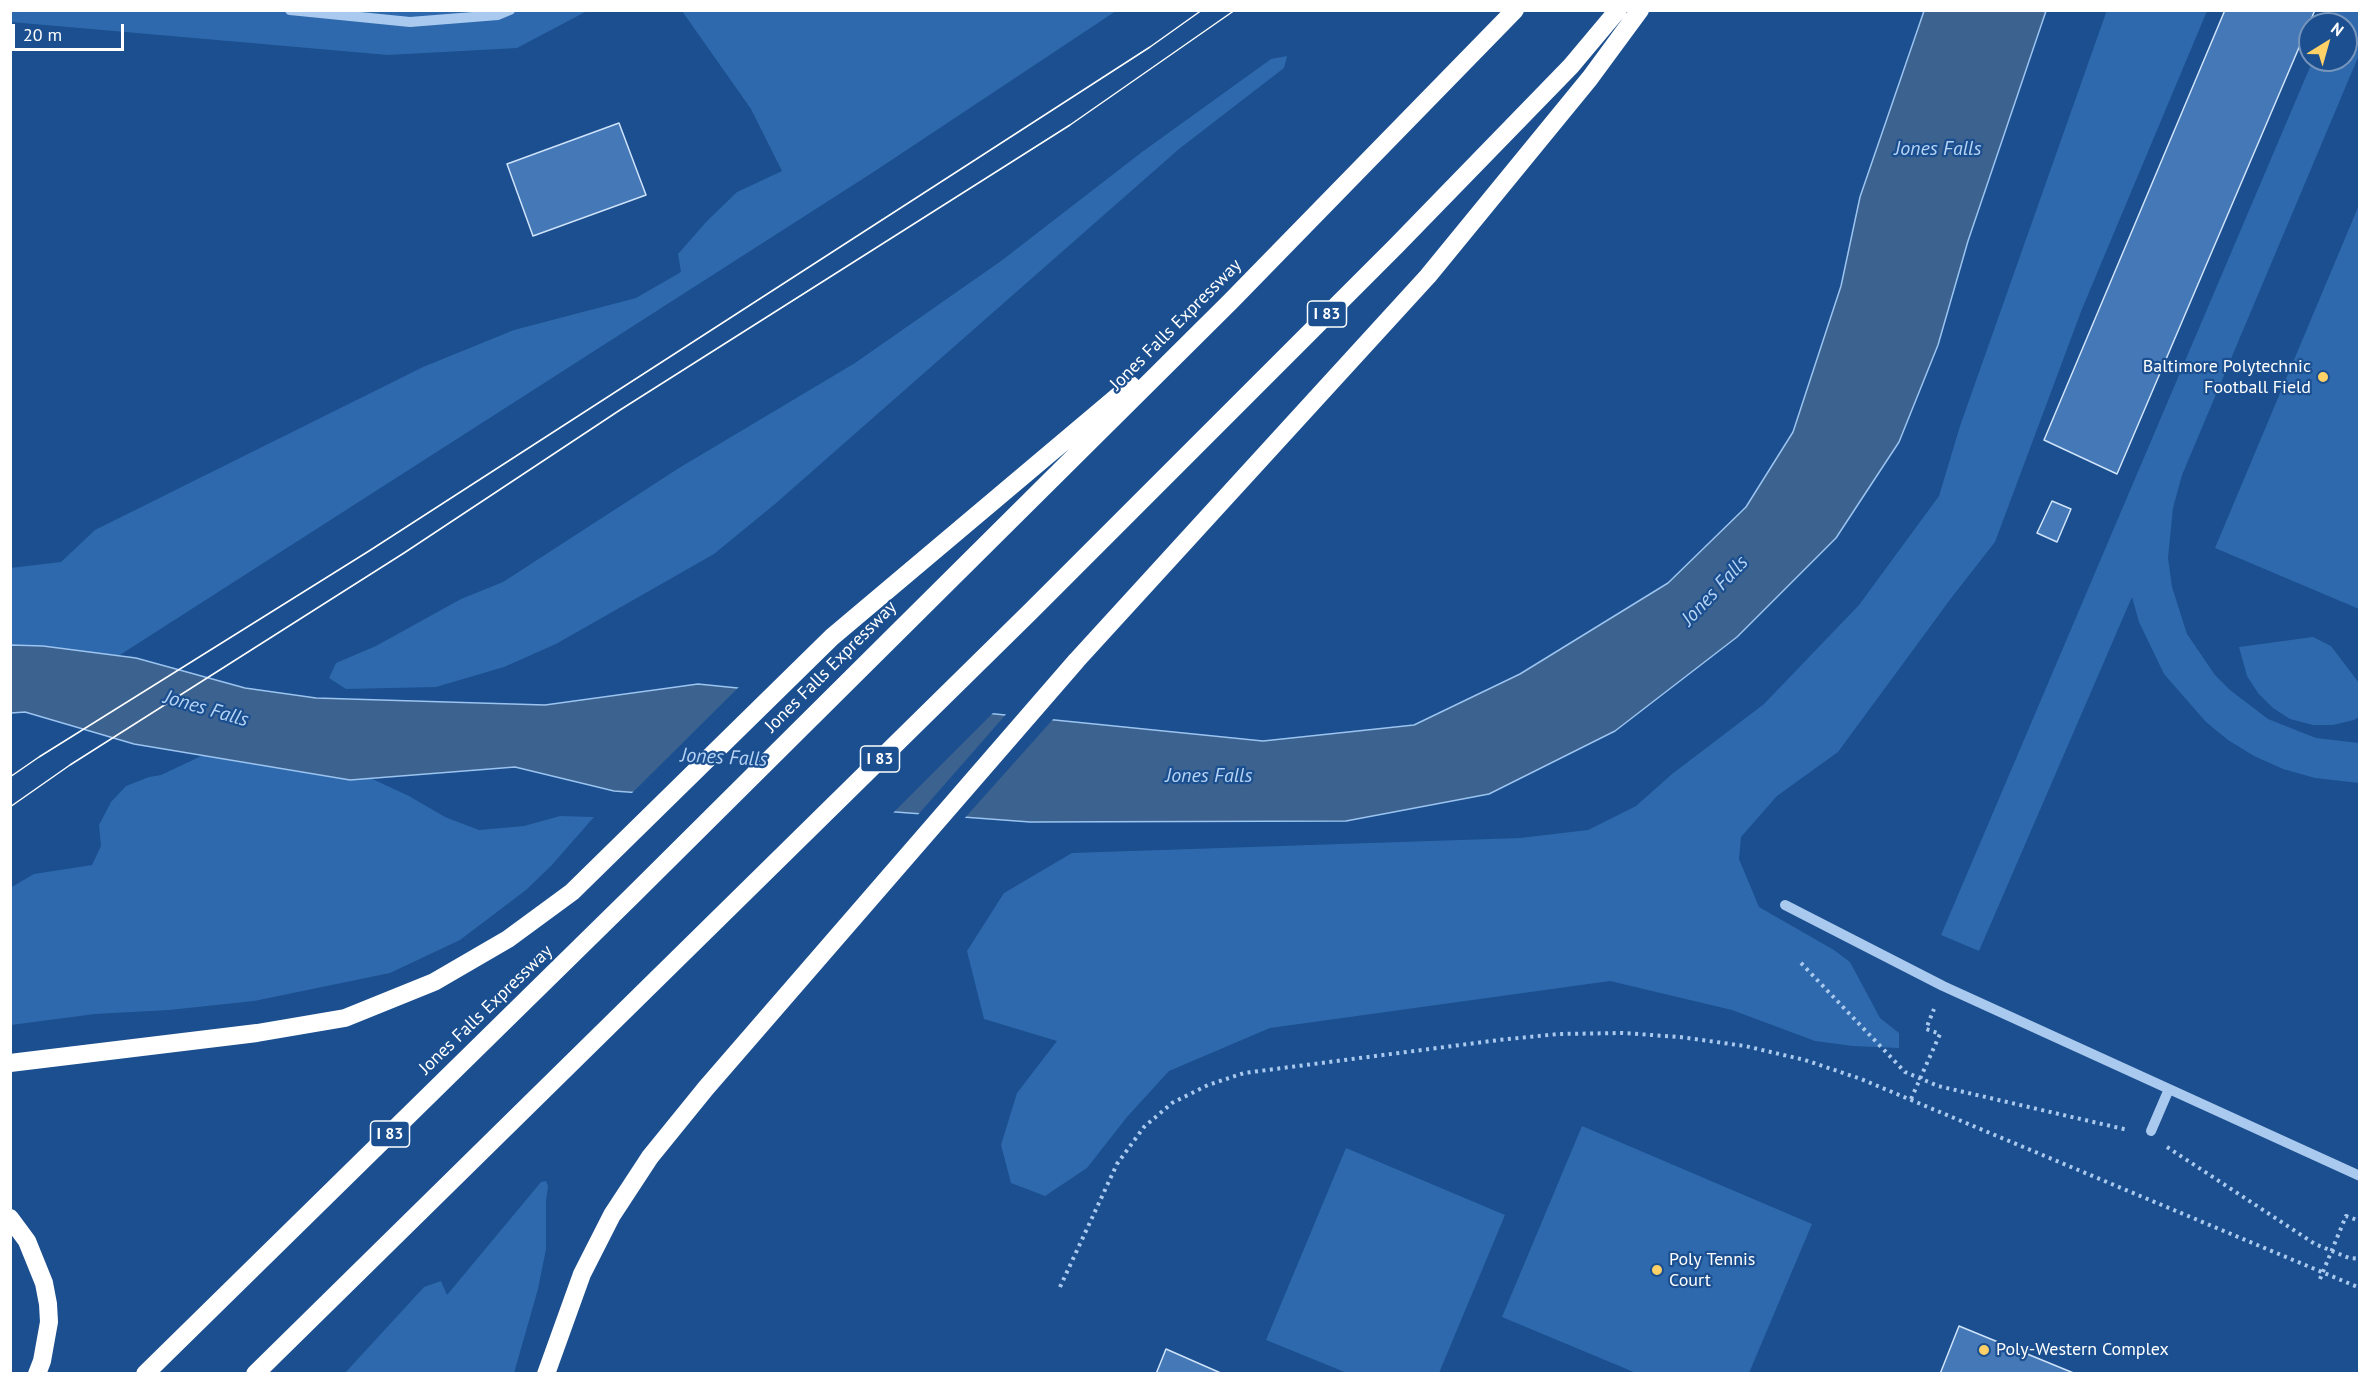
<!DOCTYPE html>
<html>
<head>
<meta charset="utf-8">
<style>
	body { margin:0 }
	#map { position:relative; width:2370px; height:1384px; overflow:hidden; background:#1b4f8f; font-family:"PT Sans",sans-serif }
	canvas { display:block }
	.frame { position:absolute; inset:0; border:12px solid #fff; pointer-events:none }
	.north { position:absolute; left:2298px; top:12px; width:60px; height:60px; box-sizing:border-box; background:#1b4f8f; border:2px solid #7695bc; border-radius:50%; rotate:37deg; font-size:16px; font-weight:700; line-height:24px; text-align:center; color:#fff }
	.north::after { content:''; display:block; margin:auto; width:21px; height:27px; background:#ffd166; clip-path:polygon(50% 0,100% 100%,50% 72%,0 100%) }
	.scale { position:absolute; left:12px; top:24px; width:112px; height:27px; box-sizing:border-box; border:3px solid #fff; border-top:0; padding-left:8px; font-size:18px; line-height:21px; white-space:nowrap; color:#fff; -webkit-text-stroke:4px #1b4f8f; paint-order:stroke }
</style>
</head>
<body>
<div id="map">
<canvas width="2370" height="1384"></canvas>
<div class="frame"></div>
<div class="north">N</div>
<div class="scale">20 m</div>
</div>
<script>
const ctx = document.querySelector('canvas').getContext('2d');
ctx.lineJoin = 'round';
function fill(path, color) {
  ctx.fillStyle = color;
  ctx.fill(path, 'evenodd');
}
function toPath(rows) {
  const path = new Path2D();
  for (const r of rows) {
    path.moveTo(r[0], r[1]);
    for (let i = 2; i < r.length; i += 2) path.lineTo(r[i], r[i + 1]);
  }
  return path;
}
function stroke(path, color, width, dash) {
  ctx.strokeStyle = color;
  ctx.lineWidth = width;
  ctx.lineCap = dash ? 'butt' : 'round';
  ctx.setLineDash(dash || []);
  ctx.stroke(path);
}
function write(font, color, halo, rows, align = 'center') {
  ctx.font = font + ' "PT Sans",sans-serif';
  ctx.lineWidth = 4.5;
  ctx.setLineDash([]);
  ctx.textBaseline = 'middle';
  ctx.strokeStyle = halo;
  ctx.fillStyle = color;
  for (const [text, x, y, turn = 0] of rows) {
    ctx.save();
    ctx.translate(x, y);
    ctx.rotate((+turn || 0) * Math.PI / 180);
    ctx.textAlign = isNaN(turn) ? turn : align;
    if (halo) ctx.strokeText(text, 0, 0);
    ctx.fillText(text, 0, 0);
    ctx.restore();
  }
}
const green = toPath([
	[2107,10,2207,11,2082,309,1995,542,1952,597,1838,752,1777,796,1741,837,1739,859,1759,907,1834,950,1850,962,1880,1018,1899,1033,1899,1048,1853,1046,1815,1041,1732,1010,1610,981,1270,1028,1169,1071,1127,1117,1087,1168,1045,1196,1011,1183,1001,1145,1017,1093,1057,1041,984,1019,967,951,1004,893,1072,853,1520,838,1588,830,1636,806,1672,774,1764,704,1859,605,1939,496,1960,426],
	[2334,10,2359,11,2359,55,2182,475,2173,508,2168,558,2172,587,2187,634,2215,675,2230,690,2268,719,2316,738,2359,743,2359,783,2315,778,2283,769,2254,756,2228,740,2206,722,2164,674,2139,622,2132,597,1979,951,1941,935,2313,60,2346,60,2346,24,2328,24],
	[10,11,587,11,517,48,388,55,11,22],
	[682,11,1116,11,875,171,45,703,11,694,10,568,61,562,95,530,423,367,514,330,636,298,681,272,678,254,707,221,737,192,782,171,751,109],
	[1287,56,1284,68,1179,149,775,504,714,554,556,644,504,667,436,687,346,689,329,678,336,663,376,646,461,599,503,582,679,468,855,363,1001,261,1142,152,1271,59],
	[2359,205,2359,609,2215,548],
	[2313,637,2331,646,2359,683,2359,717,2354,720,2333,725,2313,725,2290,719,2273,708,2258,693,2247,676,2239,647],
	[231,742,355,771,409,796,445,817,479,830,524,826,560,816,594,817,551,866,526,890,460,940,390,973,254,1001,169,1010,95,1014,11,1025,10,888,34,874,92,865,101,846,99,825,111,802,126,786,149,777,161,775],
	[1582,1126,1812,1224,1749,1373,1636,1373,1502,1317],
	[1346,1148,1505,1215,1439,1373,1347,1373,1266,1340],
	[546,1181,548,1186,546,1201,546,1249,538,1289,514,1373,345,1373,424,1287,441,1281,447,1295,541,1182]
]);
const water = toPath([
	[1924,11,2046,11,1968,241,1938,345,1899,442,1836,538,1737,637,1615,731,1489,794,1346,821,1030,822,614,791,515,767,350,780,134,744,25,712,11,713,11,645,43,646,136,658,245,688,316,698,545,705,698,684,1263,741,1414,725,1520,674,1668,583,1746,507,1793,432,1841,286,1860,197,1924,11]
]);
const pier = toPath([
	[741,685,995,711,891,815,630,795],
	[1008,712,1055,717,963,820,916,817]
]);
const building = toPath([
	[2225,10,2315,10,2117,474,2044,440,2225,10],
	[619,123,646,195,533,236,507,164,619,123],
	[2052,501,2071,509,2057,542,2037,533,2052,501],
	[1959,1326,2076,1374,1940,1374,1959,1326],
	[1166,1349,1223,1374,1156,1374,1166,1349]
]);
const path = toPath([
	[1801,963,1905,1072,1938,1086,2128,1130],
	[1911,1099,1940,1034,1926,1029,1934,1009],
	[2167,1147,2315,1244,2349,1258,2360,1259],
	[2320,1279,2346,1216,2360,1221],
	[1060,1287,1117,1164,1144,1127,1172,1103,1208,1085,1244,1073,1499,1040,1559,1034,1623,1033,1680,1037,1745,1046,1805,1060,1861,1079,2360,1288]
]);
const minor = toPath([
	[290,10,410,22,498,15,510,10],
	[1785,905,1943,986,2360,1176],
	[2151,1131,2169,1089]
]);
const highway = toPath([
	[10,1063,257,1033,345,1018,434,982,508,939,572,892,832,637,1131,385],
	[10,1218,27,1241,44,1283,48,1304,49,1322,42,1361,37,1374],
	[145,1374,634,894,1231,301,1515,10],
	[255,1374,1030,612,1396,246,1571,66,1618,10],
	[546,1374,582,1274,612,1215,650,1157,706,1088,1077,660,1428,276,1590,78,1640,10]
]);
const tram = toPath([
	[10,777,39,757,369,551,1150,47,1202,10],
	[10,807,70,765,404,553,620,410,1070,125,1235,10]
]);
const markers = [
	[2323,377,6,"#ffd166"],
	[1657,1270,6,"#ffd166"],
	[1984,1350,6,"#ffd166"]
];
const shields = [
	[1327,314,39],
	[880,759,39],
	[390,1134,39]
];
const shieldNames = [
	["I 83",1327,314],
	["I 83",880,759],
	["I 83",390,1134]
];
const streetNames = [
	["Jones Falls Expressway",1176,325,-45],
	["Jones Falls Expressway",831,667,-45],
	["Jones Falls Expressway",486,1010,-44]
];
const poiNames = [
	["Baltimore Polytechnic",2311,367,"right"],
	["Football Field",2311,388,"right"],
	["Poly Tennis",1669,1260],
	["Court",1669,1281],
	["Poly-Western Complex",1996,1350]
];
const waterNames = [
	["Jones Falls",1938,149],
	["Jones Falls",1715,591,-47],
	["Jones Falls",206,709,16],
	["Jones Falls",724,758,3],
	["Jones Falls",1209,776]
];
fill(green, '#2e69ad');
fill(water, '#3c6290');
stroke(water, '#9cc4f0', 1.5);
fill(pier, '#1b4f8f');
fill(building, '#4478b7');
stroke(building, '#cfe3fa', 1.5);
stroke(path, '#a9c9ee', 4, [3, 4.5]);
stroke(minor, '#a9c9ee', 10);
stroke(highway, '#fff', 18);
stroke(tram, '#fff', 1.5);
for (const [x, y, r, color] of markers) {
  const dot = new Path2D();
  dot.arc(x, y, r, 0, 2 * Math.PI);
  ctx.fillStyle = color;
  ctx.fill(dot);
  stroke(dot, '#1b4f8f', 2);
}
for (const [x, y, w] of shields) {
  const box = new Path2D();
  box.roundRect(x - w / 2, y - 13, w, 26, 4.5);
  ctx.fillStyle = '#1b4f8f';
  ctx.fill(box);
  stroke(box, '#fff', 1.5);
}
write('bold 16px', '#fff', null, shieldNames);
write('18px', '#fff', '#1b4f8f', streetNames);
write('18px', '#fff', '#1b4f8f', poiNames, 'left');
write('italic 20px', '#b5d3f5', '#1b4f8f', waterNames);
</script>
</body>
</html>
